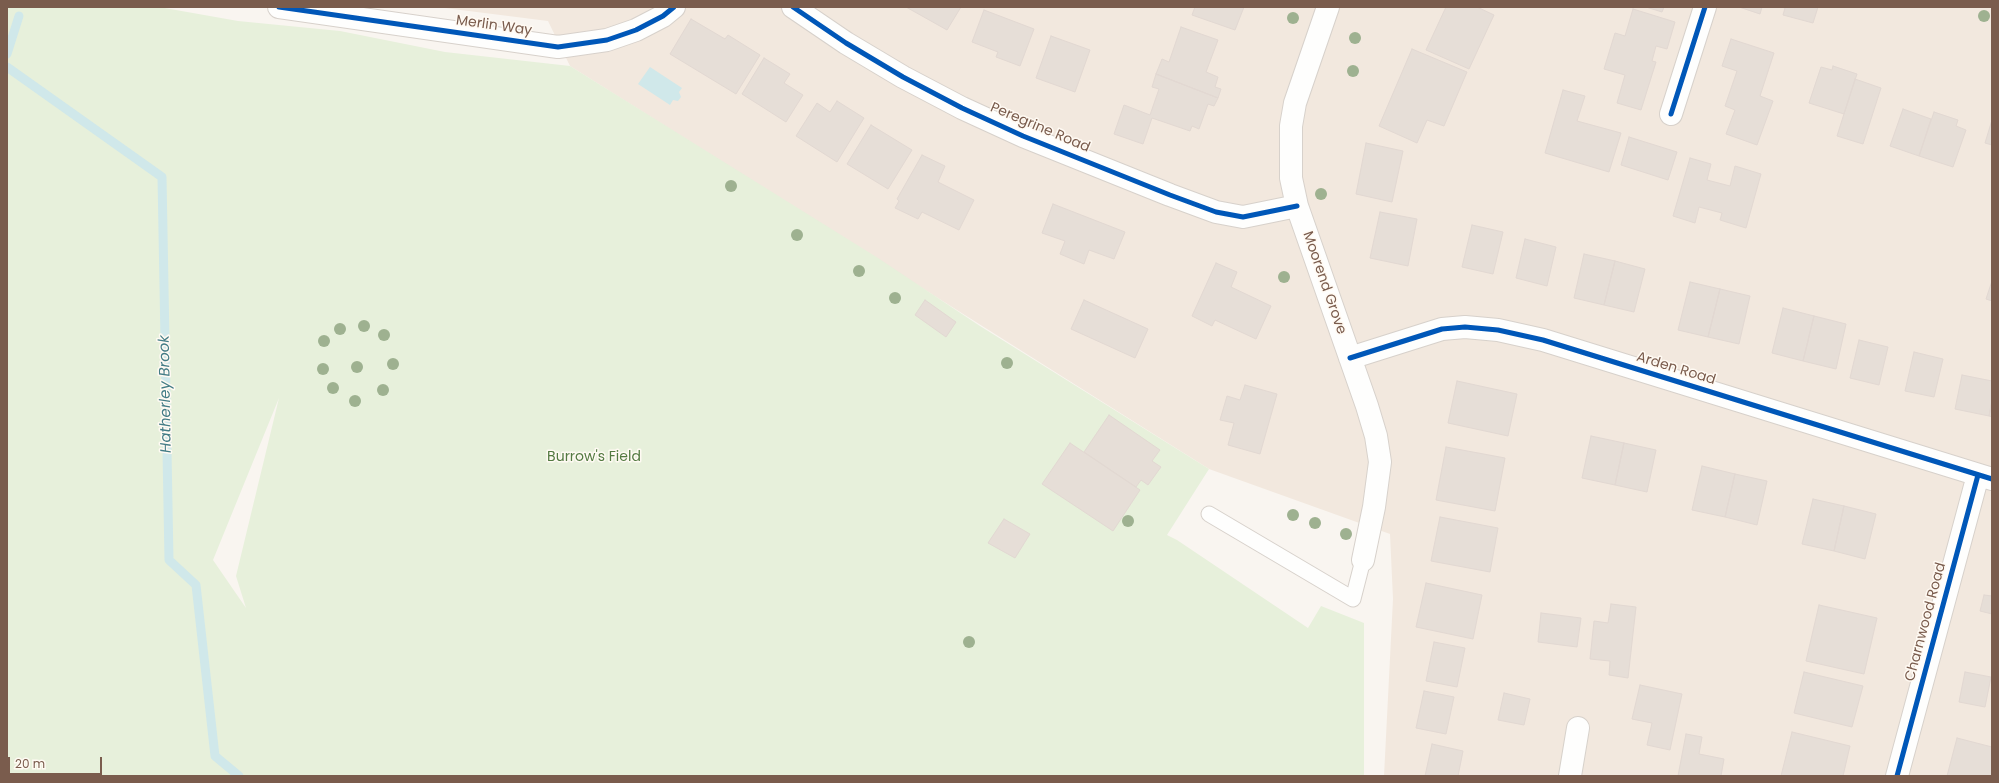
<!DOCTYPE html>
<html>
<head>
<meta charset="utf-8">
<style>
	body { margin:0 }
	#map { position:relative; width:1999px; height:783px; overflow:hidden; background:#f9f5f0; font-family:Poppins,sans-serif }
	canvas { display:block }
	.frame { position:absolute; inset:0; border:8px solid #7a5c4d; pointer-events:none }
	.scale { position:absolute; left:8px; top:757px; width:94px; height:18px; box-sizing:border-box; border:2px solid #7a5c4d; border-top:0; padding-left:5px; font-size:12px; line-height:14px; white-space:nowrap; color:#7a5c4d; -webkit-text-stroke:3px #fffaf3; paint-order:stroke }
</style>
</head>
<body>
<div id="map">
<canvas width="1999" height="783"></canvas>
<div class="frame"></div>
<div class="scale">20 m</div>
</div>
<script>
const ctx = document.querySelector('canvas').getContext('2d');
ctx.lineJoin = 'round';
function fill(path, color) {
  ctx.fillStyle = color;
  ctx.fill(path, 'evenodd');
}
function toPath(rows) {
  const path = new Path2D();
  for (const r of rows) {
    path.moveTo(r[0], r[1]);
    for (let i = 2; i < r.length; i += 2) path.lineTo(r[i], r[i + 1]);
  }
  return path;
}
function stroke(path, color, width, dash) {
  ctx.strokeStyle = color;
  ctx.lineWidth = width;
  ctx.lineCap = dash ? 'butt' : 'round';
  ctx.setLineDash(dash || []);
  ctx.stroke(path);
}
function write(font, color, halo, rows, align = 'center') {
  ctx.font = font + ' Poppins,sans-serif';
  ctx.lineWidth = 3;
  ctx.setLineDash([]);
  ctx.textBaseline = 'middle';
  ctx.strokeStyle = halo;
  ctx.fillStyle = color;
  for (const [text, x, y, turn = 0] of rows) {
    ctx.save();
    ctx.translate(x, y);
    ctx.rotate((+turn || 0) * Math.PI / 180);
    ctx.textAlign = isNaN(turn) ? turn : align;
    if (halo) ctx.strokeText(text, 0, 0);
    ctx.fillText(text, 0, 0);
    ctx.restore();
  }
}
const residential = toPath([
	[437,7,1992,7,1992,776,1384,776,1393,599,1390,534,1209,469,570,66,548,21]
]);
const green = toPath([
	[7,7,159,7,238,21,340,31,445,52,570,66,878,258,980,326,1209,469,1167,535,1177,540,1308,628,1321,606,1364,623,1364,776,7,776],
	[279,398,236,576,246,608,213,560]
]);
const water = toPath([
	[650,67,682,88,679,92,681,97,678,101,673,100,670,105,638,84]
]);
const stream = toPath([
	[7,54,19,16],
	[7,67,162,177,169,560,196,585,215,756,239,776]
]);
const building = toPath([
	[906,7,961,7,947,30,906,7],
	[1195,7,1244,7,1235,30,1192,15,1195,7],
	[1446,7,1477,7,1494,15,1469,69,1426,50,1446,7],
	[1646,7,1664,7,1662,12,1646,7],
	[1739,7,1762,7,1760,14,1739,7],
	[1781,7,1818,7,1813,23,1783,15,1785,8,1781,7],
	[1633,9,1675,22,1667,49,1656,46,1652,61,1656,62,1641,110,1617,103,1625,75,1604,69,1615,33,1625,36,1633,9],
	[984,10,1034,29,1020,66,996,57,998,52,972,42,984,10],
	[691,19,725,39,728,35,760,55,736,94,670,54,691,19],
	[1181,27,1218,40,1206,72,1218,77,1215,87,1221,89,1218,98,1156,74,1162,59,1169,62,1181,27],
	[1051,36,1090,50,1075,92,1036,78,1051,36],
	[1731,39,1774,53,1760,96,1773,101,1757,145,1726,134,1735,110,1725,106,1737,71,1722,66,1731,39],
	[1412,49,1467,72,1444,126,1427,120,1417,143,1379,126,1412,49],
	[764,58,790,74,784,83,803,95,786,122,742,94,764,58],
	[1833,66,1857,74,1844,114,1809,103,1821,67,1832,70,1833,66],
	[1156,74,1218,98,1214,106,1208,104,1199,129,1192,126,1190,131,1152,118,1143,144,1114,134,1124,105,1150,115,1159,89,1152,87,1156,74],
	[1855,79,1881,88,1863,144,1837,136,1855,79],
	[1563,90,1585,96,1577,121,1621,133,1609,172,1545,153,1563,90],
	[837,101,864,118,837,162,796,136,817,103,830,112,837,101],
	[1903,109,1931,119,1919,156,1890,146,1903,109],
	[1934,112,1958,120,1956,126,1966,130,1953,167,1919,156,1934,112],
	[1992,120,1992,145,1985,143,1992,120],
	[871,125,912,150,888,189,847,164,871,125],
	[1629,137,1677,152,1668,180,1621,165,1629,137],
	[1366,143,1403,151,1392,202,1356,194,1366,143],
	[922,155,945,166,938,182,974,200,959,230,922,212,918,219,895,208,899,201,897,199,922,155],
	[1690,158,1711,164,1707,180,1730,186,1735,166,1761,174,1746,228,1720,220,1722,213,1699,207,1695,223,1673,216,1690,158],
	[1053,204,1125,232,1114,259,1089,250,1084,264,1060,254,1065,241,1042,233,1053,204],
	[1380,212,1417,219,1408,266,1370,258,1380,212],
	[1472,225,1503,232,1493,274,1462,267,1472,225],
	[1525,239,1556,247,1547,286,1516,278,1525,239],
	[1584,254,1615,261,1604,305,1574,298,1584,254],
	[1615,261,1645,269,1634,312,1604,305,1615,261],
	[1216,263,1237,272,1231,287,1271,306,1256,339,1215,320,1212,326,1192,316,1216,263],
	[1992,281,1992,301,1986,299,1992,281],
	[1690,282,1720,289,1708,337,1678,330,1690,282],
	[1720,289,1750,296,1739,344,1708,337,1720,289],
	[925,300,956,322,946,337,915,315,925,300],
	[1084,300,1148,329,1135,358,1071,329,1084,300],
	[1783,308,1814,316,1803,361,1772,353,1783,308],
	[1814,316,1846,324,1836,369,1803,361,1814,316],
	[1859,340,1888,347,1879,385,1850,378,1859,340],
	[1914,352,1943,359,1934,397,1905,391,1914,352],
	[1962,375,1992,381,1992,401,1989,416,1955,409,1962,375],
	[1457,381,1517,394,1508,436,1448,423,1457,381],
	[1245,385,1277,394,1260,454,1228,445,1234,423,1220,420,1227,396,1240,400,1245,385],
	[1992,401,1992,417,1989,416,1992,401],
	[1109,415,1160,450,1152,461,1161,467,1148,485,1141,480,1136,487,1084,452,1109,415],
	[1591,436,1624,443,1615,485,1582,478,1591,436],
	[1070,443,1140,490,1113,531,1042,484,1070,443],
	[1624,443,1656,450,1647,492,1615,485,1624,443],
	[1446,447,1505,458,1495,511,1436,500,1446,447],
	[1702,466,1735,474,1725,517,1692,510,1702,466],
	[1735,474,1767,481,1757,525,1725,517,1735,474],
	[1813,499,1844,506,1834,551,1802,544,1813,499],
	[1844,506,1876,514,1865,559,1834,551,1844,506],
	[1440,517,1498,528,1490,572,1431,561,1440,517],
	[1004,519,1030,534,1015,558,988,543,1004,519],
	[1426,583,1482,595,1473,639,1416,627,1426,583],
	[1984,595,1992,596,1992,614,1980,611,1984,595],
	[1611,604,1636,607,1628,678,1609,675,1610,661,1590,659,1594,621,1608,623,1611,604],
	[1819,605,1877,618,1864,674,1806,661,1819,605],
	[1541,613,1581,618,1577,647,1538,642,1541,613],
	[1434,642,1465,648,1457,687,1426,681,1434,642],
	[1804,672,1863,686,1852,727,1794,713,1804,672],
	[1965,672,1991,677,1985,707,1959,702,1965,672],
	[1640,685,1682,694,1670,750,1647,745,1652,723,1632,719,1640,685],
	[1424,691,1454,697,1446,734,1416,728,1424,691],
	[1504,693,1530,699,1524,725,1498,720,1504,693],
	[1792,732,1850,746,1843,776,1781,776,1792,732],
	[1686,734,1702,737,1699,754,1724,759,1721,776,1678,776,1686,734],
	[1957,738,1992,747,1992,776,1947,776,1957,738],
	[1432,744,1463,751,1458,776,1425,776,1432,744]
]);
const service = toPath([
	[1209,514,1353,599,1363,560]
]);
const minor = toPath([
	[279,7,558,47,607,40,636,30,663,16,674,7],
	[793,7,846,43,903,77,962,108,1023,136,1170,195,1216,212,1243,217,1297,206],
	[1328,7,1295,103,1291,126,1291,178,1297,206,1367,406,1376,436,1380,462,1374,507,1363,560],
	[1671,114,1705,7],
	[1350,358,1442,329,1465,327,1498,330,1543,340,1992,479],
	[1570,776,1578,728],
	[1897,776,1978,475]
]);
const cycleway = toPath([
	[279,7,558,47,607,40,636,30,663,16,674,7],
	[793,7,846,43,903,77,962,108,1023,136,1170,195,1216,212,1243,217,1297,206],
	[1671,114,1705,7],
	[1350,358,1442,329,1465,327,1498,330,1543,340,1992,479],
	[1897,776,1978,475]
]);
const trees = [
	[1984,16],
	[1293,18],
	[1355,38],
	[1353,71],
	[731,186],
	[1321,194],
	[797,235],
	[859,271],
	[1284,277],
	[895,298],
	[364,326],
	[340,329],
	[384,335],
	[324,341],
	[1007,363],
	[393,364],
	[357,367],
	[323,369],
	[333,388],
	[383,390],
	[355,401],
	[1293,515],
	[1128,521],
	[1315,523],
	[1346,534],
	[969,642]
];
const streetNames = [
	["Merlin Way",494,26,8],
	["Peregrine Road",1040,128,23],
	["Moorend Grove",1324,283,71],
	["Arden Road",1676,369,17],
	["Charnwood Road",1926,622,-75]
];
const parkNames = [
	["Burrow's Field",594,457]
];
const waterNames = [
	["Hatherley Brook",166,394,-91]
];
fill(residential, '#f2e8de');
fill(green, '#e7f0db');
fill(water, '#d0e8ea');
stroke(stream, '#d0e8ea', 9);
fill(building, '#e6ded7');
stroke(building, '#e2d8d2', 1);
stroke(service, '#d7d1cb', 17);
stroke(minor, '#d7d1cb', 24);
stroke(service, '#fefefd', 15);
stroke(minor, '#fefefd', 22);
stroke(cycleway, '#0057b8', 5);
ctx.fillStyle = '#9eb190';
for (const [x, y] of trees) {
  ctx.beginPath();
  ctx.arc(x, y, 6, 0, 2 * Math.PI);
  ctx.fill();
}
write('14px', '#7a5c4d', '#fffaf3', streetNames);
write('14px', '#537a41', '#fffaf3', parkNames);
write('italic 15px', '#437c86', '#fffaf3', waterNames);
</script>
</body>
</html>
